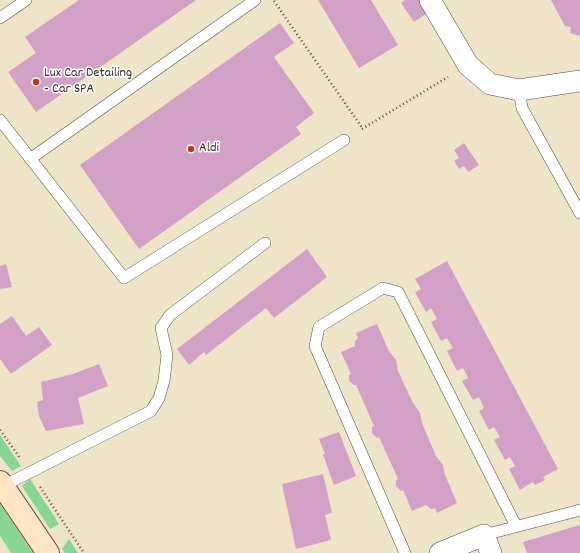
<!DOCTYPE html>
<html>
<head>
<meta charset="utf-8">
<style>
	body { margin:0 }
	canvas { display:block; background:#eee5c8 }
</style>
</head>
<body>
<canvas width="580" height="553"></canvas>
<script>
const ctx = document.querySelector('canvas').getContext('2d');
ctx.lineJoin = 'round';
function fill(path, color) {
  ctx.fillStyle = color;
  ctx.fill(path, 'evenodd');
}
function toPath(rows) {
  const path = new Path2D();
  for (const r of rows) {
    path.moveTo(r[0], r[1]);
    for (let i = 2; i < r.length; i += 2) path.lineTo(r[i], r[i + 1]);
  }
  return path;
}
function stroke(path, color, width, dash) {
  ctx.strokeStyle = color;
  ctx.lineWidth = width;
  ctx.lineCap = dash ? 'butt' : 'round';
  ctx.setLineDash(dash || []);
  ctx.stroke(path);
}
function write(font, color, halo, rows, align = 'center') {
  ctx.font = font + ' Dekko,sans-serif';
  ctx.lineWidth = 3;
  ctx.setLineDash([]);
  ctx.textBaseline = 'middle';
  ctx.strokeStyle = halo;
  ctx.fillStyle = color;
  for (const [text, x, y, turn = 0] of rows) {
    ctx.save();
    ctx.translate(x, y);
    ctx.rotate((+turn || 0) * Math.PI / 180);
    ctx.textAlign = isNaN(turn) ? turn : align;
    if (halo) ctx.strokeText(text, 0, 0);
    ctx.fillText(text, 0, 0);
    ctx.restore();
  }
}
const green = toPath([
	[0,435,21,466,12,471,0,456],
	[30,479,59,524,50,529,22,486],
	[0,504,12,522,33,553,11,553,0,536],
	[69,539,78,553,65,553,62,549]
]);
const building = toPath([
	[79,0,196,0,36,112,8,72,36,53,25,37],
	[318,0,371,0,398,45,359,68],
	[405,0,421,0,429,12,414,22,401,3],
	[551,0,580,0,580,36,570,33,571,27,565,26],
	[280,23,294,43,274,57,314,113,296,127,301,134,139,249,80,165],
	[464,143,479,165,468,172,464,166,459,169,454,161,459,158,454,150],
	[307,249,327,277,274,318,266,308,206,355,204,352,189,365,177,349],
	[447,261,558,469,543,477,545,480,535,485,533,482,520,490,509,469,515,466,510,457,505,460,494,440,500,437,494,427,489,430,479,411,484,408,479,397,473,400,462,381,468,378,463,368,457,371,447,351,453,348,447,338,441,341,431,322,437,319,431,308,426,312,415,292,421,289,415,279],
	[6,264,12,287,0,289,0,266],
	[12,316,26,336,39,327,52,345,11,374,0,359,0,324],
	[377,324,389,351,396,360,398,371,413,403,420,413,422,423,436,456,443,465,445,475,457,503,437,513,435,508,431,509,426,505,412,511,403,490,401,491,396,486,396,480,398,479,379,437,377,438,372,433,372,427,374,426,356,385,354,385,349,381,349,375,351,374,341,352,355,346,355,341,358,338,356,333],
	[99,364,108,386,78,398,84,424,46,431,39,416,37,402,43,400,41,382,73,374],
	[339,432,356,476,334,485,323,455,325,454,319,439],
	[323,474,332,513,325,515,331,540,296,549,282,484],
	[580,525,580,553,527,553,523,542]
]);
const path = toPath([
	[274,1,363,129],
	[362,129,448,77],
	[0,430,20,458],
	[40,487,84,553]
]);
const lane = toPath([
	[0,18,26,0],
	[519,90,522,108,580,213],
	[0,120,124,278,344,140],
	[30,159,255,0],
	[3,486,151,411,159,398,164,381,167,355,161,328,170,315,265,243],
	[484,535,580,510],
	[405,553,315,346,319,327,383,288,398,292,516,526]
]);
const street = toPath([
	[430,0,468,65,490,84,519,90,580,81],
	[440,553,484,535,491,553]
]);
const secondary = toPath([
	[0,482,48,553]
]);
const markers = [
	[36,82,4,"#c8321e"],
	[191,149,4,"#c8321e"]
];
const poiNames = [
	["Lux Car Detailing",44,74],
	["- Car SPA",44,90],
	["Aldi",199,149]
];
fill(green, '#88d594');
fill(building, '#d2a1c6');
stroke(lane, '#564638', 12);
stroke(street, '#564638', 22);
stroke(secondary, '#564638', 24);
stroke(path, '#564638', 2.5, [1, 3]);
stroke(lane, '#fff', 11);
stroke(street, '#fff', 21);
stroke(secondary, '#ffe4c6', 22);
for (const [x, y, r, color] of markers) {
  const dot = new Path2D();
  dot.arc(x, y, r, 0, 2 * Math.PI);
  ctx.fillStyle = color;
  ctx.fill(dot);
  stroke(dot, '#fff', 1.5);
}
write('14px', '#3b2a1e', '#fff', poiNames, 'left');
</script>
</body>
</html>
